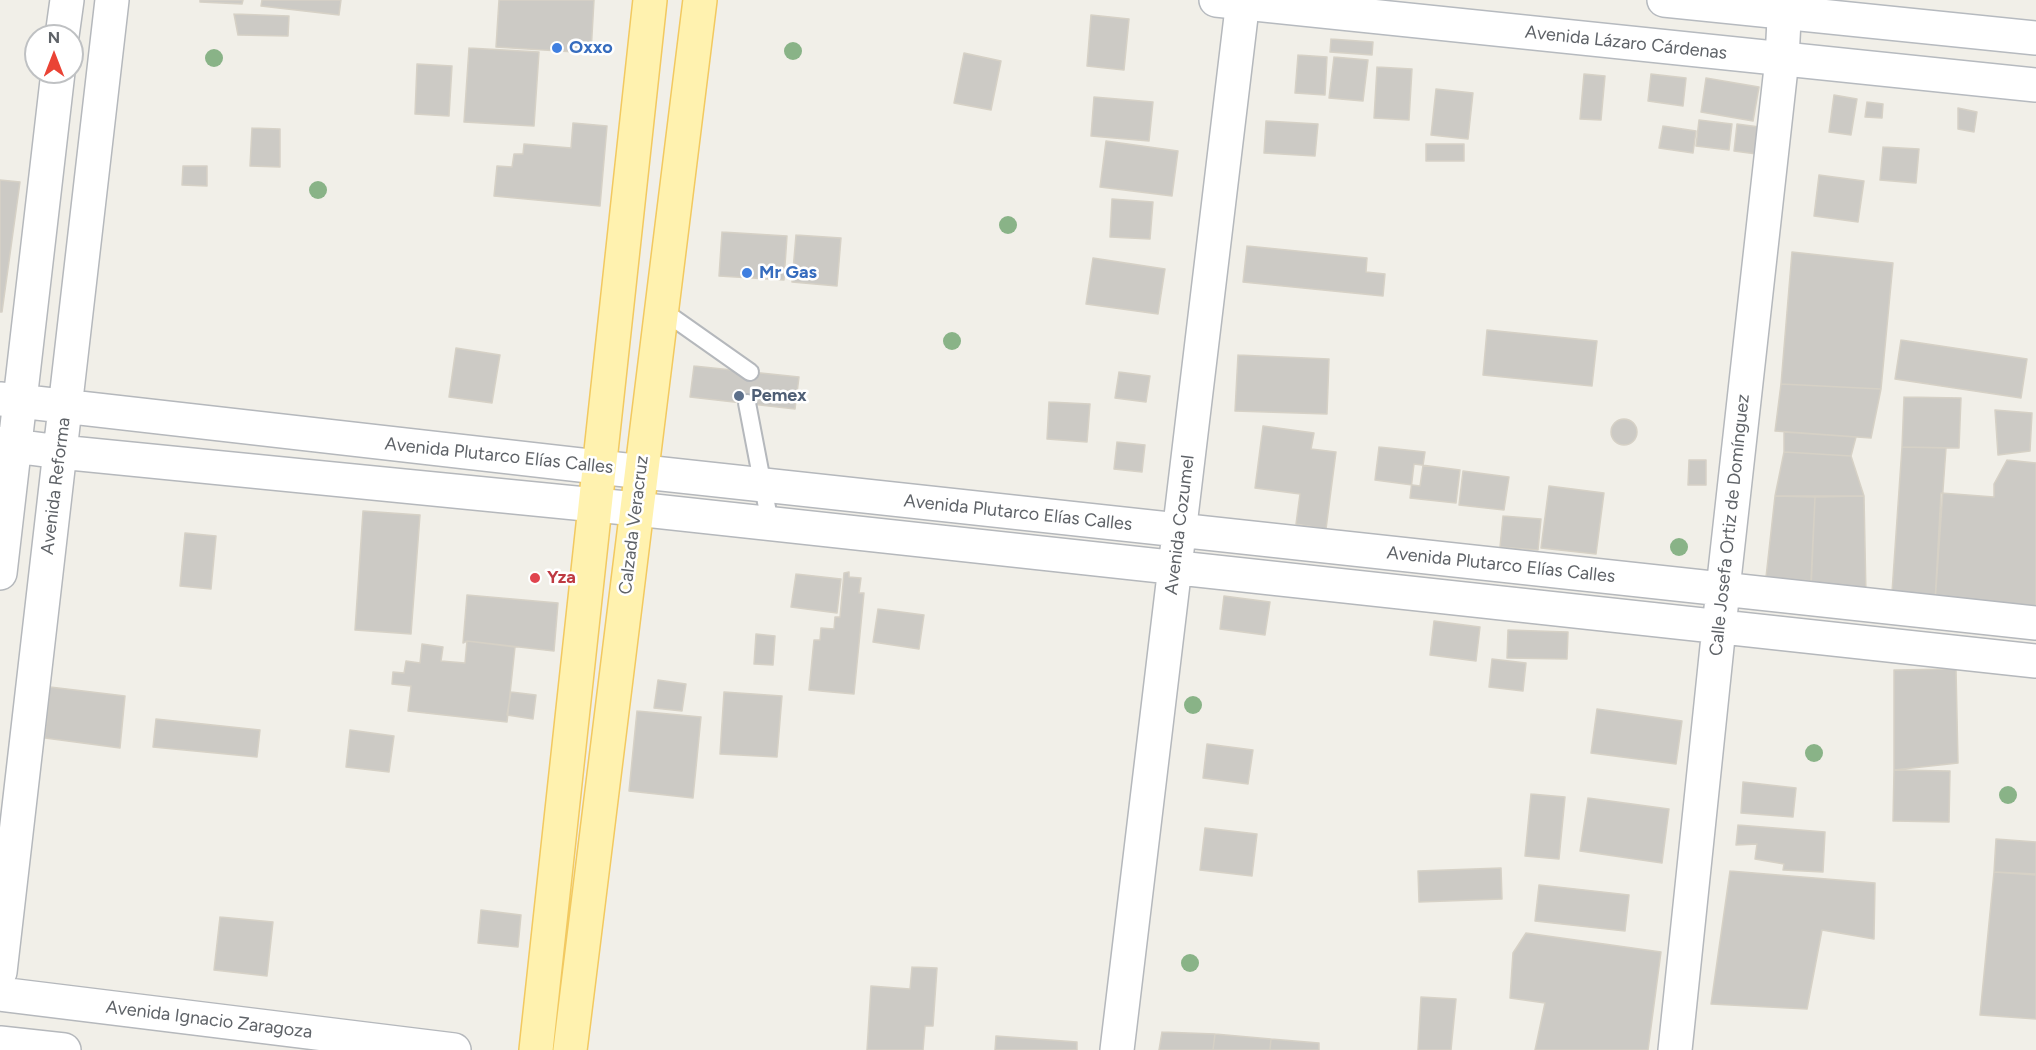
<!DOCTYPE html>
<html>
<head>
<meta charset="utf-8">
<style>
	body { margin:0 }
	#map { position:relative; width:2036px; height:1050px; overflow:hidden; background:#f1efe8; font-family:Figtree,sans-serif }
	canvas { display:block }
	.north { position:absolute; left:24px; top:24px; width:60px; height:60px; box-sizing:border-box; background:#fff; border:2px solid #bfc1c3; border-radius:50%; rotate:0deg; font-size:16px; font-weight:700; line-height:24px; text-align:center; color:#5f6368 }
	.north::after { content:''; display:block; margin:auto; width:21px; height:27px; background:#ea4335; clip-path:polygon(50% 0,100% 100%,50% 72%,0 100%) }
</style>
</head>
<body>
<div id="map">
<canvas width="2036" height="1050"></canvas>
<div class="north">N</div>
</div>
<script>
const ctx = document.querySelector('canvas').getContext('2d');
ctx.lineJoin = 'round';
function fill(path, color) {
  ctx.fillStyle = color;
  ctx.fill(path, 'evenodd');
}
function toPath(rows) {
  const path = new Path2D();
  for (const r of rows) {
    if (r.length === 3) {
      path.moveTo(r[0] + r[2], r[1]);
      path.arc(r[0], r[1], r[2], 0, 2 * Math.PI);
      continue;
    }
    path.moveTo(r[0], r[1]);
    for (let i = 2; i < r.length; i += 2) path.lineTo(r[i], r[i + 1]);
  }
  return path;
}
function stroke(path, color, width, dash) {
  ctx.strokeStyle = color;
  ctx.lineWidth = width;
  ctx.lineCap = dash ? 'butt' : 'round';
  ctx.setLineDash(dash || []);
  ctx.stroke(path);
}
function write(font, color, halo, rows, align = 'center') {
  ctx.font = font + ' Figtree,sans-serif';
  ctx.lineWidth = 5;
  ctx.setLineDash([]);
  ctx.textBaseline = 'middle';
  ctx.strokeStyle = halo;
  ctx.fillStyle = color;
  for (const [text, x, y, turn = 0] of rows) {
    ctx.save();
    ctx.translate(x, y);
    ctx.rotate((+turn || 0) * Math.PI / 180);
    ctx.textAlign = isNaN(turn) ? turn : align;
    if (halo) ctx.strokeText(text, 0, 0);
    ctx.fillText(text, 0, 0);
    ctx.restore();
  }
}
const building = toPath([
	[200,0,243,0,242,4,200,2,200,0],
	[262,0,341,0,339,15,261,6,262,0],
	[499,0,594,0,591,53,496,47,499,0],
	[234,14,289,16,288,36,238,35,234,14],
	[1091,15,1129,19,1124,70,1087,66,1091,15],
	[1331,39,1373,42,1372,55,1330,52,1331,39],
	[469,48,539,52,534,126,464,122,469,48],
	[964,53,1001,61,991,110,954,103,964,53],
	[1298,55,1327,57,1325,95,1295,93,1298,55],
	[1334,57,1368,60,1363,101,1329,98,1334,57],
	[417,64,452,66,449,116,415,114,417,64],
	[1377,67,1412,69,1409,120,1374,118,1377,67],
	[1584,74,1605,76,1601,120,1580,119,1584,74],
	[1651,74,1686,78,1683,106,1648,101,1651,74],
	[1706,78,1759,87,1753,121,1701,112,1706,78],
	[1436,89,1473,93,1468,139,1431,135,1436,89],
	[1834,95,1857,99,1851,135,1829,132,1834,95],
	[1094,97,1153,102,1149,141,1091,136,1094,97],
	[1867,102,1883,104,1882,118,1865,117,1867,102],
	[1958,108,1977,112,1974,132,1958,129,1958,108],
	[1699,120,1732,124,1729,150,1696,146,1699,120],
	[1266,121,1318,124,1315,156,1264,153,1266,121],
	[573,123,607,126,600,206,494,196,497,166,512,167,514,154,523,154,524,144,571,148,573,123],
	[1737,124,1767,128,1764,155,1734,151,1737,124],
	[1663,126,1696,131,1693,153,1659,148,1663,126],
	[252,128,280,129,280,167,250,166,252,128],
	[1106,141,1178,151,1172,196,1100,187,1106,141],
	[1426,144,1464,144,1464,161,1426,161,1426,144],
	[1883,147,1919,149,1916,183,1880,180,1883,147],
	[183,166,207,166,207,186,182,185,183,166],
	[1819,175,1864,181,1858,222,1814,216,1819,175],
	[0,180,20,182,2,312,0,312,0,180],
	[1112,199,1153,202,1150,239,1110,237,1112,199],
	[722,232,787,236,784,280,719,276,722,232],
	[796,235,841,238,837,286,792,282,796,235],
	[1247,246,1367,258,1366,272,1385,274,1383,296,1243,282,1247,246],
	[1792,252,1893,263,1881,389,1781,384,1792,252],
	[1093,258,1165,269,1158,314,1086,304,1093,258],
	[1487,330,1597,341,1592,386,1483,375,1487,330],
	[1901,340,2027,359,2021,398,1895,379,1901,340],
	[456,348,500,355,492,403,449,397,456,348],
	[1238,355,1329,359,1327,414,1235,411,1238,355],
	[694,366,799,377,795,409,690,397,694,366],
	[1119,372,1150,376,1146,402,1115,398,1119,372],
	[1781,384,1881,389,1871,438,1775,431,1781,384],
	[1904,397,1961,398,1959,448,1902,447,1904,397],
	[1049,402,1090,404,1087,442,1047,439,1049,402],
	[1995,410,2032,413,2030,451,1998,455,1995,410],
	[1624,432,13],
	[1263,426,1314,433,1311,449,1336,452,1326,529,1296,524,1300,494,1255,488,1263,426],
	[1784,432,1856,437,1851,456,1784,452,1784,432],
	[1117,442,1145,445,1142,472,1114,469,1117,442],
	[1379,447,1425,452,1420,486,1375,480,1379,447],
	[1902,447,1946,448,1935,602,1892,592,1902,447],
	[1784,452,1851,456,1864,496,1775,496,1784,452],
	[1689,460,1706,460,1706,485,1688,485,1689,460],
	[2007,460,2036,463,2036,612,1935,602,1941,493,1994,497,1994,484,2007,460],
	[1414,464,1460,470,1456,503,1410,498,1414,464],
	[1463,471,1509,477,1504,510,1459,505,1463,471],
	[1549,486,1604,493,1596,554,1541,548,1549,486],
	[1775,496,1815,497,1811,581,1766,577,1775,496],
	[1864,496,1866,596,1811,590,1815,497,1864,496],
	[363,511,420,515,411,634,355,630,363,511],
	[1503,516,1541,519,1538,550,1500,547,1503,516],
	[185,533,216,536,211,589,180,586,185,533],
	[849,572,849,577,861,578,859,593,864,593,854,694,809,690,814,640,820,640,821,628,834,629,835,617,840,617,844,573,849,572],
	[796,574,841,579,837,613,791,607,796,574],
	[467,595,558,603,554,651,467,641,463,643,467,595],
	[1224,596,1270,602,1265,635,1220,629,1224,596],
	[878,609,924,615,919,649,873,642,878,609],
	[1434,621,1480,627,1476,661,1430,655,1434,621],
	[1508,630,1568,632,1567,659,1507,658,1508,630],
	[756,634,775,636,773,665,754,664,756,634],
	[467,641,515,647,507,722,408,711,411,686,392,684,393,672,404,673,406,661,420,663,422,644,443,647,441,661,465,663,467,641],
	[1492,659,1526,663,1523,691,1489,687,1492,659],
	[1956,669,1958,763,1894,770,1894,670,1956,669],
	[658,680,686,684,682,711,654,708,658,680],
	[50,687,125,696,120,748,45,738,50,687],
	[511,692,536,695,533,719,507,715,511,692],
	[724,692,782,696,777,757,720,754,724,692],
	[1597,709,1682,721,1676,764,1591,753,1597,709],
	[637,711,701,717,693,798,629,791,637,711],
	[156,719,260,730,257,757,153,747,156,719],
	[350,730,394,736,389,772,346,767,350,730],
	[1207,744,1253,750,1248,784,1203,778,1207,744],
	[1894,770,1950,771,1949,822,1893,821,1894,770],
	[1743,782,1796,788,1793,817,1741,813,1743,782],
	[1531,794,1565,797,1559,859,1525,856,1531,794],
	[1588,798,1669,809,1662,863,1580,851,1588,798],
	[1738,825,1825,832,1823,872,1783,870,1784,864,1755,859,1757,844,1736,845,1738,825],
	[1205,828,1257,834,1252,876,1200,870,1205,828],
	[1996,839,2036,842,2036,875,1994,872,1996,839],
	[1501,868,1502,899,1419,902,1418,871,1501,868],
	[1730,871,1875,883,1874,939,1822,930,1807,1009,1711,1004,1730,871],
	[1994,872,2036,874,2036,1019,1980,1015,1994,872],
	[1539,885,1629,895,1625,931,1535,921,1539,885],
	[481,910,521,915,518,947,478,943,481,910],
	[220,917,273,922,267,976,214,970,220,917],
	[1526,933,1661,952,1648,1050,1535,1050,1545,1003,1510,998,1513,953,1526,933],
	[912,967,937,968,933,1026,925,1026,923,1050,867,1050,871,986,910,989,912,967],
	[1421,997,1456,999,1451,1050,1418,1050,1421,997],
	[1162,1032,1215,1034,1213,1050,1159,1050,1162,1032],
	[1215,1034,1271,1039,1270,1050,1213,1050,1215,1034],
	[996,1036,1077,1042,1077,1050,995,1050,996,1036],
	[1271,1039,1319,1043,1319,1050,1270,1050,1271,1039]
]);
const lane = toPath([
	[662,310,750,372],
	[747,403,770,523]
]);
const street = toPath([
	[62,36,67,0],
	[0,399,598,467,2036,623],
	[0,444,60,452,636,509,2036,661],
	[0,573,58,72],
	[0,972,112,0],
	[0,994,454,1050],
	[0,1043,64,1050],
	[1117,1050,1243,0],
	[1675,1050,1723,589,1782,59,1785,0]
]);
const secondary = toPath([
	[1216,0,2036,85],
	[1664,0,2036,38]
]);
const primary = toPath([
	[536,1050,650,0],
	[570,1050,700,0]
]);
const trees = [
	[793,51],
	[214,58],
	[318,190],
	[1008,225],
	[952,341],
	[1679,547],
	[1193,705],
	[1814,753],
	[2008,795],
	[1190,963]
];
const markers = [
	[557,48,6,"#3f7fe0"],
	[747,273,6,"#3f7fe0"],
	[739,396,6,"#5c6f8a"],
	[535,578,6,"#e0444e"]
];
const streetNames = [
	["Avenida Lázaro Cárdenas",1626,43,6],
	["Avenida Plutarco Elías Calles",499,456,6],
	["Avenida Reforma",56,486,-83],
	["Avenida Plutarco Elías Calles",1018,513,6],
	["Calzada Veracruz",634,525,-83],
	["Avenida Cozumel",1180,525,-83],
	["Calle Josefa Ortiz de Domínguez",1730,525,-84],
	["Avenida Plutarco Elías Calles",1501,565,6],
	["Avenida Ignacio Zaragoza",209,1020,7]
];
const shopNames = [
	["Oxxo",569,48],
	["Mr Gas",759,273]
];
const serviceNames = [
	["Pemex",751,396]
];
const healthNames = [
	["Yza",547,578]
];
fill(building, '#cccac5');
stroke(building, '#d6d1c6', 1.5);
stroke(lane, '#b5b8bc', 20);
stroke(street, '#b5b8bc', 36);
stroke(secondary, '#b6babf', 36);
stroke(primary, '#f2c960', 36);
stroke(lane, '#fff', 16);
stroke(street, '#fff', 33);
stroke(secondary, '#fff', 33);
stroke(primary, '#fff2af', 33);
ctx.fillStyle = '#89b387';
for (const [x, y] of trees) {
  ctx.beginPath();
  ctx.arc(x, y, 9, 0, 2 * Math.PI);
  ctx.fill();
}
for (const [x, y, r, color] of markers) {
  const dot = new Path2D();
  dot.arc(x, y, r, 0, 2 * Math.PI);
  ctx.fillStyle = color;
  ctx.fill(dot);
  stroke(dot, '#fff', 2);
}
write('18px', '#5f6368', '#fff', streetNames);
write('bold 18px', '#366cbe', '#fff', shopNames, 'left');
write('bold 18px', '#4e5e75', '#fff', serviceNames, 'left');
write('bold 18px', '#be3a42', '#fff', healthNames, 'left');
</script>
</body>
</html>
